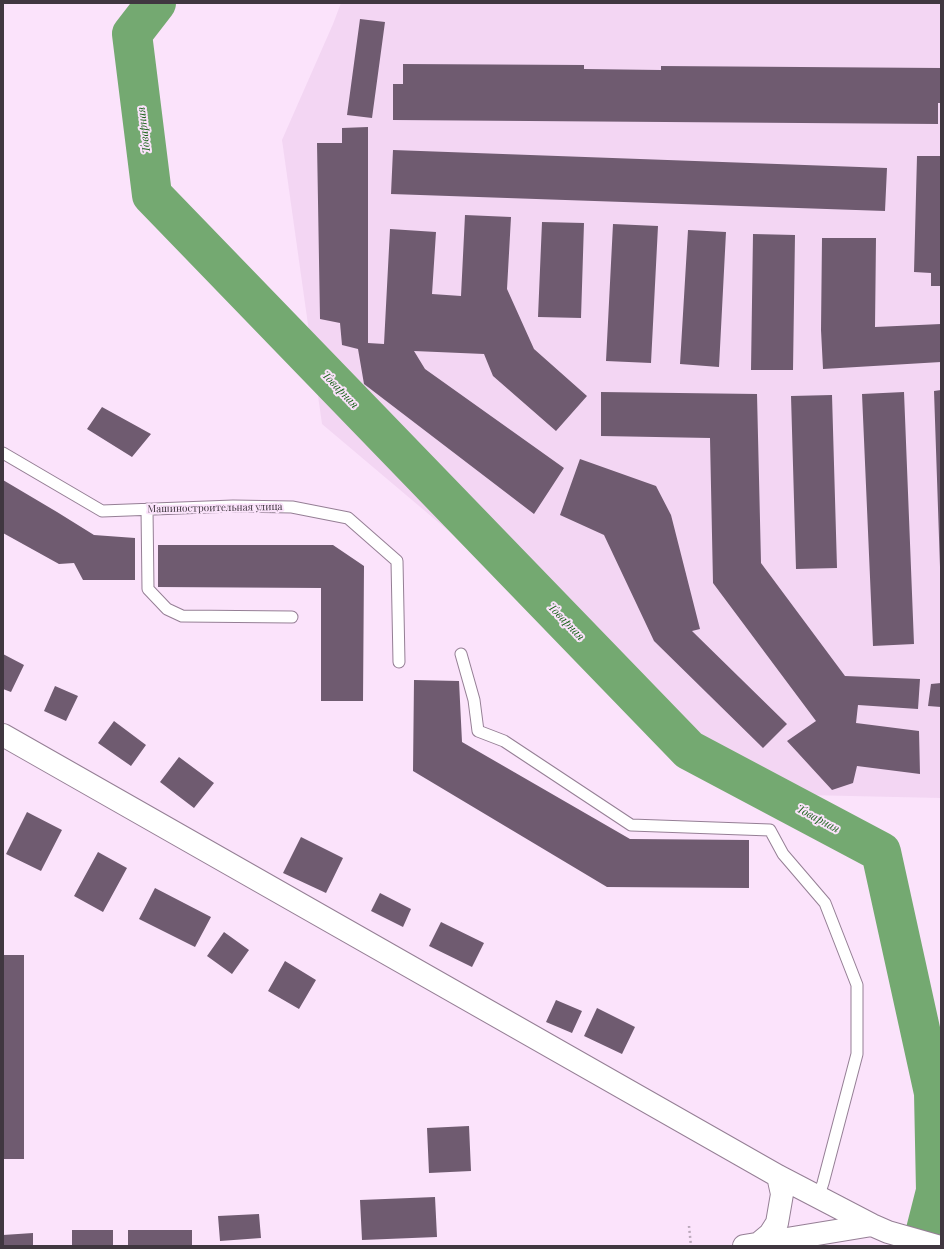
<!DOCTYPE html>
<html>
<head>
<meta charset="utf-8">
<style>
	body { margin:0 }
	#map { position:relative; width:944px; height:1249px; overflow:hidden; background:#fbe3fb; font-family:"Playfair Display",serif }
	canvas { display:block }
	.frame { position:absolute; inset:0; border:4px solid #403740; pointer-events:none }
</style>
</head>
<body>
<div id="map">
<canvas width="944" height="1249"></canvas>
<div class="frame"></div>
</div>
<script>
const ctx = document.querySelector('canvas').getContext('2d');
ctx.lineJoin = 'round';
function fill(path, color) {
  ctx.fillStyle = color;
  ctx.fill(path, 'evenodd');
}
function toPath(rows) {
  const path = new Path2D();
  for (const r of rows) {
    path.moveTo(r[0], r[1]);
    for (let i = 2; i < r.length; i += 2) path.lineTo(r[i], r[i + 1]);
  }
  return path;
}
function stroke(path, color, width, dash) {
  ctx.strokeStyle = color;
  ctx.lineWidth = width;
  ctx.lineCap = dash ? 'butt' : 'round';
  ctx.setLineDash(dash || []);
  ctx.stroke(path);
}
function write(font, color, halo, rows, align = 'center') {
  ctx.font = font + ' "Playfair Display",serif';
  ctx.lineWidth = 4;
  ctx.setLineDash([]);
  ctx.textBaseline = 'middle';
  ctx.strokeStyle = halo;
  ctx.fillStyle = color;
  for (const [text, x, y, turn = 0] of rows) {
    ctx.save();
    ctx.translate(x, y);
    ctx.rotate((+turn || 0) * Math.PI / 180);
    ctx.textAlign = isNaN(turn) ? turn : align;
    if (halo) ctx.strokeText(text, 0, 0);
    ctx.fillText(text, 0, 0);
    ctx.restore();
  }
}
const built = toPath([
	[341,3,941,3,941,798,760,794,322,424,282,140,333,24]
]);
const river = toPath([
	[156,3,132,34,152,195,689,750,881,852,934,1093,936,1191,922,1246]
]);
const building = toPath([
	[360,19,385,22,372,118,347,115],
	[403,64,584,65,584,69,661,70,661,66,941,68,941,103,938,103,938,124,393,120,393,84,403,84],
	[368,127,368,343,384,344,390,229,436,232,432,294,461,296,465,215,511,217,507,289,534,349,587,396,556,431,493,376,484,354,414,351,425,369,564,468,534,514,364,384,358,349,342,345,340,323,320,319,317,143,342,143,342,128],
	[393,150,887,168,885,211,391,194],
	[917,156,941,156,941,286,931,286,931,273,914,272],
	[542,222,584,223,581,318,538,317],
	[613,224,658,226,651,363,606,361],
	[688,230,726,232,719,367,680,364],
	[753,234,795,235,793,370,751,370],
	[822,238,876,238,875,327,941,324,941,362,823,369,821,330],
	[941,390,941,567,940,567,934,391],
	[601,392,757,394,761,563,845,676,920,679,918,709,858,705,856,723,919,731,920,774,857,766,853,783,832,790,787,741,816,721,713,583,710,438,601,436],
	[904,392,914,644,873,646,862,394],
	[832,395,837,568,796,569,791,396],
	[102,407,151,434,132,457,87,429],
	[580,459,656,486,671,515,700,629,692,631,787,724,763,748,654,641,604,535,560,515],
	[3,480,57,512,94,535,135,538,135,580,83,580,74,563,59,564,3,533],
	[158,545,333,545,364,566,363,701,321,701,321,588,158,587],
	[3,654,24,665,11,692,3,689],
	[414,680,459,681,462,742,630,839,749,840,749,888,607,887,413,771],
	[941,683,941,707,928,706,931,684],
	[55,686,78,696,66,721,44,711],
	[114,721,146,745,131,766,98,743],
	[179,757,214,783,194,808,160,782],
	[27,812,62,830,41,871,6,854],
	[301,837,343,858,326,893,283,873],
	[98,852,127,868,103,912,74,896],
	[155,888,211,917,195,947,139,919],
	[380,893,411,909,403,927,371,911],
	[441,922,484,943,472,967,429,946],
	[224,932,249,950,232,974,207,956],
	[3,955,24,955,24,1159,3,1159],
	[285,961,316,980,299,1009,268,991],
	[556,1000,582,1011,572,1033,546,1022],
	[597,1008,635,1027,622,1054,584,1036],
	[469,1126,471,1171,429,1173,427,1128],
	[435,1197,437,1237,362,1240,360,1200],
	[259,1214,261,1238,220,1241,218,1216],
	[72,1230,113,1230,113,1246,72,1246],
	[128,1230,192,1230,192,1246,128,1246],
	[33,1233,33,1246,3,1246,3,1235]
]);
const path = toPath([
	[689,1226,691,1246]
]);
const lane = toPath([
	[3,453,102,511,233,506,292,507,348,518,397,561,399,662],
	[147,509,148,589,167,609,182,616,292,617],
	[461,654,474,700,478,731,504,741,631,825,770,830,783,854,825,903,857,985,857,1054,823,1183,818,1198]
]);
const secondary = toPath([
	[3,735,778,1176,872,1225,888,1232,937,1246],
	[758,1244,770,1234,777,1223,782,1194,778,1176],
	[744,1246,872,1225]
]);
const streetNames = [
	["Машиностроительная улица",215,508,-1]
];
const waterNames = [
	["Товарная",144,130,-97],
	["Товарная",340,390,46],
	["Товарная",566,622,46],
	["Товарная",818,819,28]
];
fill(built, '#f3d6f3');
stroke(river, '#74a971', 40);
fill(building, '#6f5b70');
stroke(lane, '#957f95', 13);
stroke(secondary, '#957f95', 24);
stroke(path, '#baa8ba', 2.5, [2, 3]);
stroke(lane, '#fff', 11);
stroke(secondary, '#fff', 22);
write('10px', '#403740', '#fbe3fb', streetNames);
write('italic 11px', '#1a641a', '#fbe3fb', waterNames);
</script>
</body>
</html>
